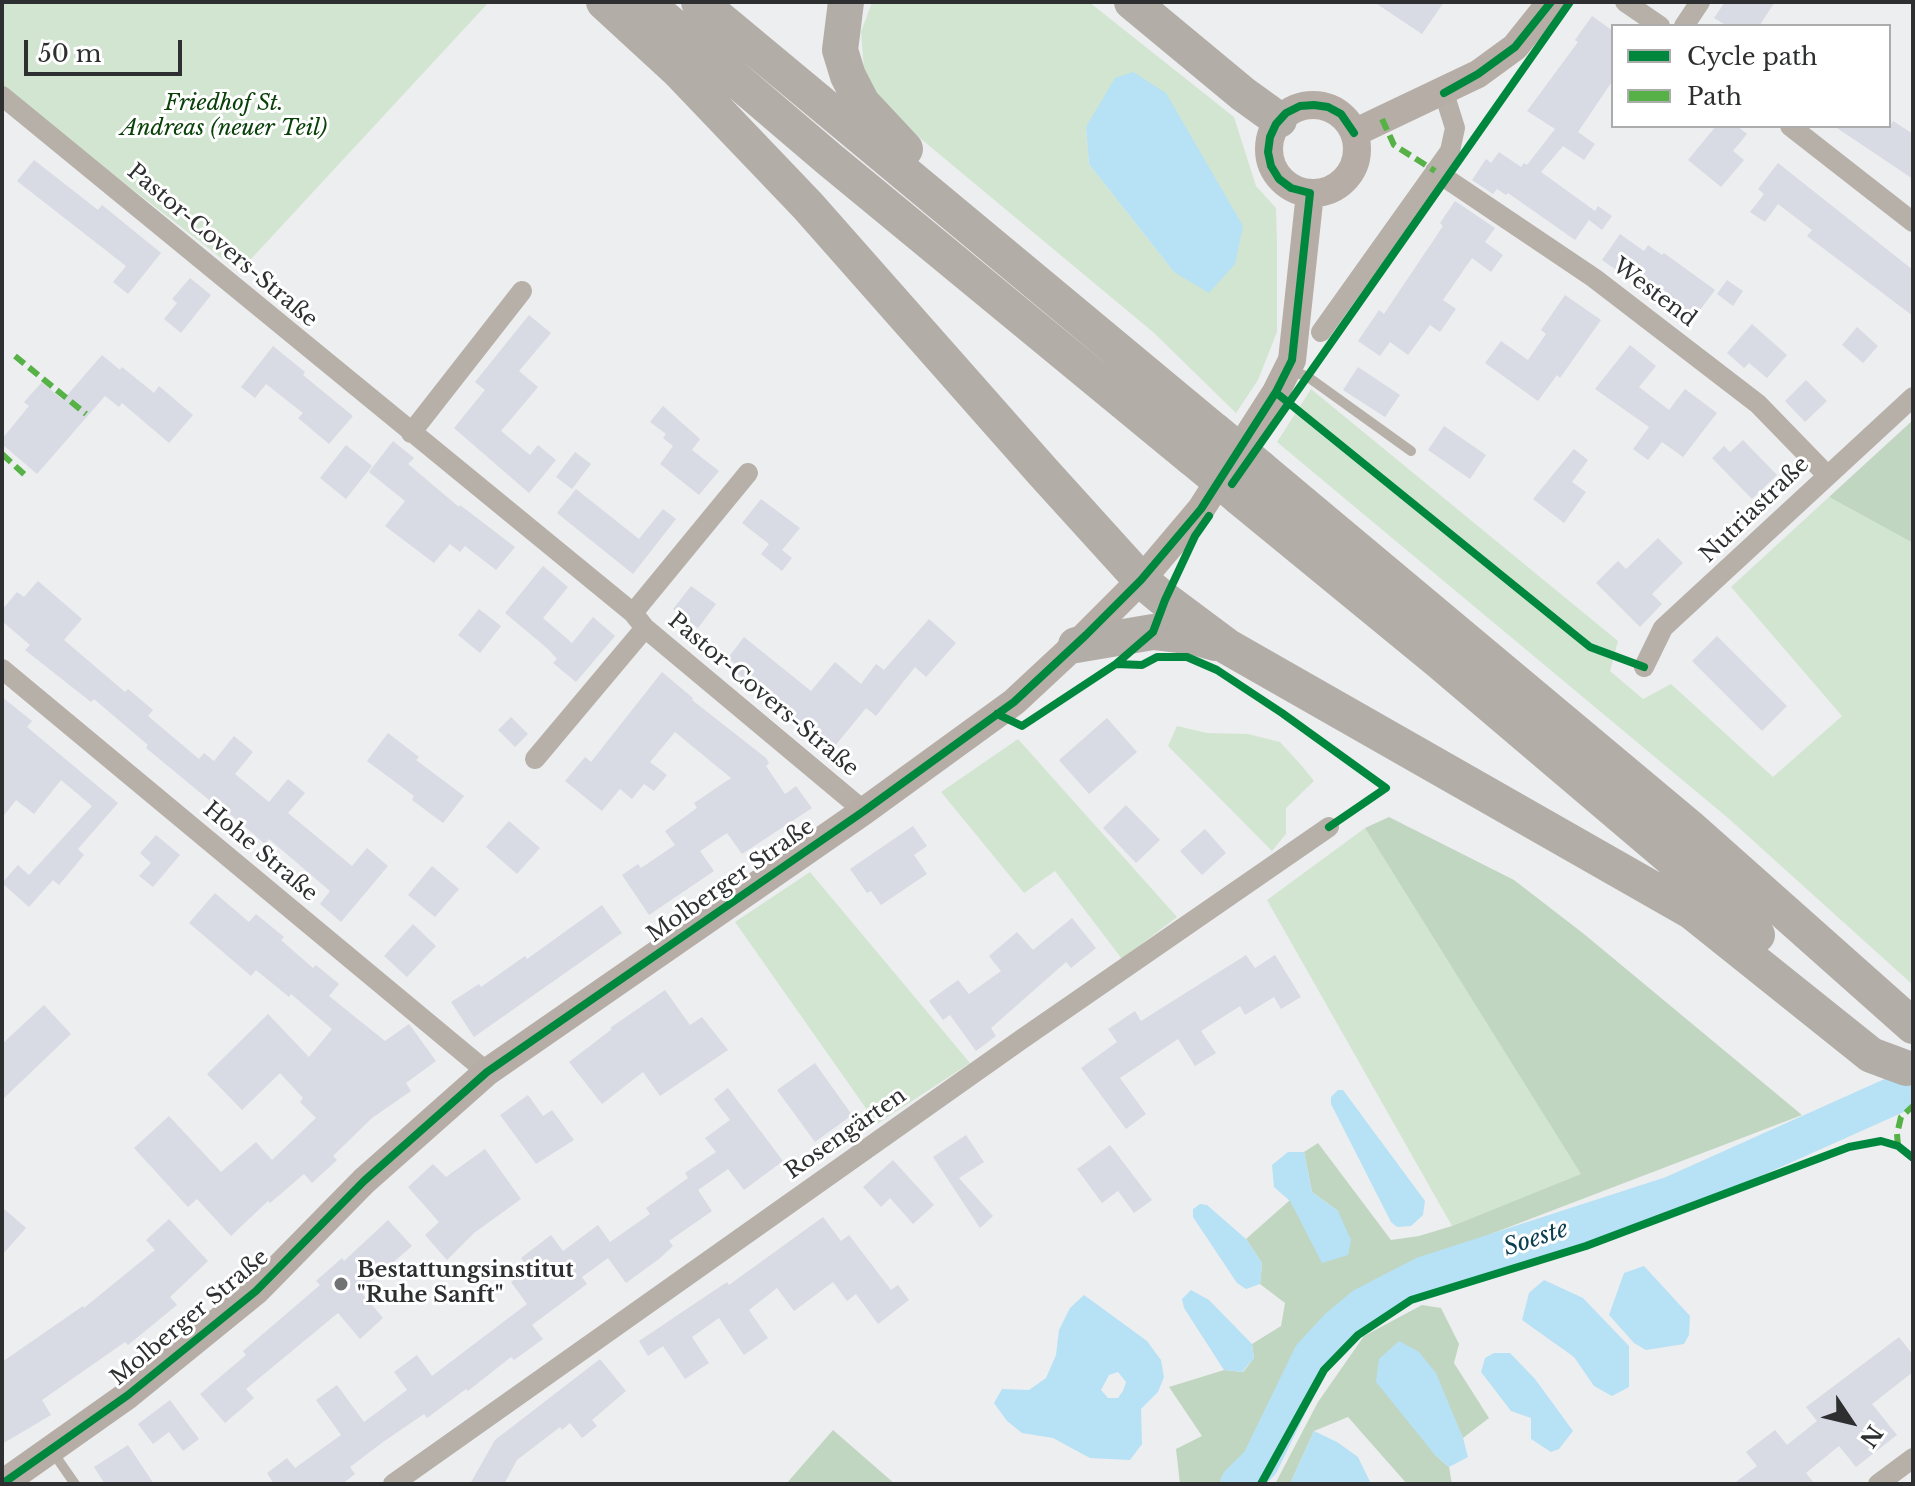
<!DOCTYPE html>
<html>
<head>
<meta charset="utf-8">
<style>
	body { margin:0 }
	#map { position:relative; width:1915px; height:1486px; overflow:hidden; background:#edeef0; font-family:"Libre Baskerville",serif }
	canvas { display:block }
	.frame { position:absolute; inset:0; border:4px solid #2e2f30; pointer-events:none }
	.legend { position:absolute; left:1611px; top:24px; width:280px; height:104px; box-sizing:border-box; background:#fff; border:2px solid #abacac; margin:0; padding:10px 14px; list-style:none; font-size:24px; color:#2e2f30 }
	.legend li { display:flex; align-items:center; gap:16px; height:40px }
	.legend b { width:40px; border:2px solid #abacac }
	.north { position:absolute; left:1811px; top:1382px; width:80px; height:80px; -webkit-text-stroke:6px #fff; paint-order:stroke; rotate:125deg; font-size:22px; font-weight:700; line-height:32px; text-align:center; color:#2e2f30 }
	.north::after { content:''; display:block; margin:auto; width:28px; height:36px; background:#2e2f30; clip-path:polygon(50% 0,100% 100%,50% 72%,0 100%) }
	.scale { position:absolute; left:24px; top:40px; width:158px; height:36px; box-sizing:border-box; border:4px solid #2e2f30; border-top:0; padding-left:10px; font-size:24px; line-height:28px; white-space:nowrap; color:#2e2f30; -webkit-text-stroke:6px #fff; paint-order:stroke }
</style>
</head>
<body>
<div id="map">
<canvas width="1915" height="1486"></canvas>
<div class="frame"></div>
<ul class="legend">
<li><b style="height:10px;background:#00873e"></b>Cycle path</li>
<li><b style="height:10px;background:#56b246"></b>Path</li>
</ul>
<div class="north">N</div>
<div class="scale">50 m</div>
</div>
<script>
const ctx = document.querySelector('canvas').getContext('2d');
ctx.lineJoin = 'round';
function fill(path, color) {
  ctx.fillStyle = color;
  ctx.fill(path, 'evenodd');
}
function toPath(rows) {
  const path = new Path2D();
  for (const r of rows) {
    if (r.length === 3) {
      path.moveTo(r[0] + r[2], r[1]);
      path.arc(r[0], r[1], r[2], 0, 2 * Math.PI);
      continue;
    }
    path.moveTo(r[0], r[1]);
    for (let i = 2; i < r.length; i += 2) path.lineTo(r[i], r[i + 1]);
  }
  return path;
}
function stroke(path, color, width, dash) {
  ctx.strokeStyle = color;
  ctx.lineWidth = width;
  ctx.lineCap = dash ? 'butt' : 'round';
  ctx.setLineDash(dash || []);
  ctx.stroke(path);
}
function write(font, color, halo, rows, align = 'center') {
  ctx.font = font + ' "Libre Baskerville",serif';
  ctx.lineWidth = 6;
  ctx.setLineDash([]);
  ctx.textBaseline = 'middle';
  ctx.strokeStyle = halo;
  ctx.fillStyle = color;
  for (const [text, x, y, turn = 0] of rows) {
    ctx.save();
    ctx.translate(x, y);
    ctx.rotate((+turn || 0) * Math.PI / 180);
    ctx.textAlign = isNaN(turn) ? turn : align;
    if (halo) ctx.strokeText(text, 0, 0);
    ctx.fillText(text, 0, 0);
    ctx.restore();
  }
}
const green = toPath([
	[2,2,489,2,239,272,2,88],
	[872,2,1089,2,1234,117,1256,186,1276,208,1277,244,1277,332,1258,380,1236,413,1153,332,885,109,865,82,861,32],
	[1086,127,1174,272,1089,164],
	[1311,389,1618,641,1610,671,1643,699,1671,684,1773,777,1842,716,1731,587,1829,497,1913,543,1913,985,1728,818,1277,442],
	[1177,726,1207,733,1248,734,1280,742,1302,766,1314,781,1286,808,1286,834,1272,851,1168,746],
	[1018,739,1177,917,1122,959,1055,871,1024,893,941,792],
	[1365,828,1582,1174,1452,1226,1267,900],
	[810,872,970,1063,877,1124,735,922]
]);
const forest = toPath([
	[1913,420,1913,543,1829,497],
	[1389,817,1514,880,1584,934,1802,1115,1462,1245,1448,1259,1341,1314,1292,1376,1256,1460,1232,1484,1180,1484,1176,1449,1202,1436,1169,1387,1224,1370,1243,1372,1254,1358,1252,1344,1281,1326,1285,1303,1260,1284,1262,1263,1246,1239,1290,1200,1338,1211,1312,1192,1304,1152,1318,1143,1391,1240,1419,1236,1452,1226,1581,1174,1365,828],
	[1422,1305,1441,1308,1459,1344,1454,1363,1489,1418,1463,1438,1451,1412,1435,1455,1449,1467,1452,1484,1407,1484,1348,1417,1314,1431,1290,1484,1275,1484,1318,1402,1364,1336],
	[833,1430,895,1484,786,1484]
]);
const water = toPath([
	[1133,72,1166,93,1243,226,1235,264,1209,293,1174,272,1089,164,1086,127,1115,78],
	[1338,1090,1343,1090,1425,1201,1423,1215,1411,1226,1397,1227,1391,1222,1331,1104,1331,1097],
	[1288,1152,1304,1152,1312,1192,1338,1211,1351,1240,1348,1255,1322,1263,1290,1201,1274,1187,1272,1165],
	[1200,1204,1207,1205,1246,1239,1262,1263,1260,1284,1246,1289,1237,1283,1193,1217,1193,1209],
	[1644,1266,1690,1316,1689,1335,1684,1344,1646,1350,1634,1343,1609,1315,1624,1273],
	[1544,1280,1583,1298,1629,1346,1629,1387,1612,1396,1594,1386,1574,1357,1522,1320,1529,1293],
	[1191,1290,1209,1300,1252,1344,1254,1358,1242,1372,1224,1370,1184,1308,1182,1299],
	[1084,1295,1147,1341,1161,1360,1164,1377,1158,1392,1141,1409,1142,1444,1130,1460,1090,1458,1053,1438,1022,1433,1007,1421,994,1403,1002,1389,1029,1390,1046,1378,1056,1355,1059,1330,1070,1308],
	[1118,1372,1126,1382,1123,1391,1118,1398,1108,1398,1101,1390,1109,1375],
	[1399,1341,1419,1352,1436,1373,1463,1438,1468,1457,1449,1467,1435,1455,1376,1382,1379,1359],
	[1494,1353,1510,1353,1535,1379,1573,1431,1559,1449,1551,1452,1531,1439,1531,1418,1511,1411,1481,1372,1485,1358],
	[1314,1431,1337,1442,1358,1457,1371,1484,1290,1484]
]);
const river = toPath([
	[1239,1484,1260,1463,1312,1356,1339,1327,1363,1307,1425,1275,1672,1195,1913,1087]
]);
const building = toPath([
	[1374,2,1444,2,1422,34],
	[1725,2,1775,2,1759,26,1727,26,1714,18],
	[1592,16,1613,31,1613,80,1578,132,1595,144,1584,160,1563,146,1541,172,1595,211,1598,206,1612,216,1602,230,1589,220,1575,240,1508,193,1506,195,1497,189,1493,194,1472,180,1486,159,1491,163,1499,152,1521,167,1524,163,1527,165,1555,129,1527,111,1578,42,1575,40],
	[1893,121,1913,134,1913,179,1834,126,1890,126],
	[1716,126,1737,126,1747,134,1733,151,1744,160,1721,187,1688,160],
	[34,160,98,210,102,205,161,253,128,294,113,282,126,266,17,181],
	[1778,163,1913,270,1913,316,1807,236,1812,230,1778,204,1765,222,1750,212,1764,194,1758,189],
	[1455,201,1495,228,1485,242,1503,255,1491,272,1472,258,1443,300,1456,309,1440,332,1430,325,1408,355,1390,342,1380,356,1358,341,1379,310,1384,314,1443,226,1440,223],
	[1620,234,1644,251,1648,245,1662,255,1664,253,1715,290,1688,326,1672,314,1675,310,1664,302,1669,294,1635,270,1629,279,1602,260],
	[190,278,211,295,181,333,164,319,177,303,172,299],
	[1727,280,1743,291,1733,306,1717,294],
	[1565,295,1601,320,1560,378,1557,375,1538,401,1485,363,1501,341,1528,360,1546,334,1541,330],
	[529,315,551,333,519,371,538,387,501,431,530,455,538,445,556,460,529,493,454,428,485,390,475,382],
	[1752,324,1787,355,1767,378,1749,363,1744,368,1727,353],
	[1857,327,1878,346,1863,363,1842,345],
	[1630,345,1656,366,1639,387,1669,410,1685,389,1717,413,1683,457,1662,442,1648,460,1633,449,1649,427,1595,389],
	[273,346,305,372,303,375,353,416,329,444,298,418,303,413,266,384,255,398,241,387],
	[102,355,120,370,122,367,154,393,159,386,193,415,169,443,122,403,119,407,105,396,37,474,2,444,2,439,29,406,24,402,42,382,63,400],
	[1358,367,1400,395,1385,417,1343,390],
	[1806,380,1827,401,1805,422,1785,401],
	[663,406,700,439,692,450,719,471,699,495,660,464,673,446,663,438,666,434,650,422],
	[1444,426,1486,455,1470,479,1428,450],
	[1743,440,1777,475,1752,499,1712,458,1724,446,1730,452],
	[393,441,414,458,408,464,459,507,460,505,515,547,496,570,465,546,460,552,450,544,434,563,385,526,405,501,369,472],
	[346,445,372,466,346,499,320,478],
	[1574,449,1588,460,1572,482,1586,492,1564,523,1533,499],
	[575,452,591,464,572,489,556,477],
	[576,489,639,539,663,509,676,519,633,574,557,513],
	[761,499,800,528,782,550,792,558,782,571,761,554,769,544,742,523],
	[1658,538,1683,563,1652,594,1662,604,1640,627,1596,583,1618,561,1626,569],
	[543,566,568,587,543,618,572,643,593,617,615,636,576,682,553,663,557,659,548,649,505,613],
	[38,581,82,619,64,640,125,692,128,689,153,710,148,716,199,759,204,753,214,761,234,736,253,752,235,774,269,802,288,779,305,793,288,813,352,866,367,848,388,866,341,922,320,904,330,891,269,839,265,844,216,802,214,804,146,748,148,745,94,699,91,702,25,650,30,645,2,621,2,610,17,592,24,597],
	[691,586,716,604,698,628,673,609],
	[479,609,501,626,480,653,458,635],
	[929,619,956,643,926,677,915,667,876,716,866,708,830,752,765,694,734,671,738,666,728,658,744,637,811,691,835,662,861,684,876,664,884,670],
	[1717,636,1787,706,1762,731,1692,661],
	[662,672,693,698,692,700,766,758,769,763,766,766,785,794,796,786,812,808,742,854,727,833,700,851,714,871,649,915,622,875,638,864,641,868,675,845,665,831,697,808,694,803,731,778,675,732,650,762,667,775,654,791,644,784,632,799,620,789,602,811,565,781,585,757,591,762],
	[2,697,32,721,27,727,118,803,78,849,84,855,59,885,53,880,29,907,2,883,18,865,29,875,92,806,61,780,34,814,16,800,2,818],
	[511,717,528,734,515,747,498,730],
	[1107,718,1137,752,1089,794,1059,760],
	[388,733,419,757,416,760,464,796,443,823,412,800,414,796,367,761],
	[1126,805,1160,840,1136,863,1103,828],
	[509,821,540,848,517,874,486,847],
	[913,826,927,846,914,855,927,874,881,905,871,891,867,893,850,869],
	[1205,829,1226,853,1202,875,1180,851],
	[156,835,180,855,153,887,139,876,151,863,140,853],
	[432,866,459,889,435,917,408,895],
	[215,893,249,922,256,914,284,937,281,940,313,968,316,965,339,984,329,996,385,1041,409,1024,436,1061,406,1083,411,1091,372,1118,333,1156,337,1160,312,1183,304,1174,270,1203,268,1201,231,1236,197,1199,188,1207,134,1148,169,1116,221,1172,256,1142,272,1160,316,1118,300,1102,303,1098,280,1073,242,1110,207,1074,268,1014,309,1057,332,1029,291,994,289,997,256,970,251,976,189,923],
	[602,905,622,933,474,1037,451,1002,479,984,481,987,525,956,527,959],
	[1072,918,1096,948,1071,968,1066,962,991,1028,996,1036,976,1051,950,1015,943,1020,929,1001,958,980,969,994,1001,971,989,956,1017,932,1033,950],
	[413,924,436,946,407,977,384,956],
	[1246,955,1255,968,1275,955,1301,997,1281,1009,1274,997,1245,1015,1240,1006,1201,1031,1216,1053,1195,1066,1178,1039,1120,1078,1146,1114,1126,1129,1081,1068,1117,1042,1108,1029,1135,1011,1141,1021],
	[665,990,690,1025,702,1017,728,1050,660,1096,643,1072,602,1104,569,1062,612,1029,610,1028],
	[44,1005,71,1034,2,1100,2,1044],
	[815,1063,852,1115,815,1142,777,1090],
	[728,1088,783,1161,744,1190,728,1169,698,1190,712,1211,669,1241,673,1246,659,1259,626,1283,608,1258,582,1277,587,1284,532,1325,543,1339,514,1360,511,1357,468,1391,466,1389,427,1418,424,1414,383,1442,350,1467,355,1474,342,1484,274,1484,267,1473,287,1458,295,1468,341,1435,316,1400,337,1385,364,1422,407,1390,394,1372,417,1355,432,1376,527,1304,511,1282,529,1269,521,1258,551,1235,563,1251,598,1225,610,1242,650,1214,646,1208,688,1178,685,1173,716,1152,705,1138,730,1120,714,1099],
	[528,1095,543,1116,552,1110,574,1140,536,1164,500,1115],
	[966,1135,984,1162,959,1178,993,1216,980,1228,933,1157],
	[1110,1145,1152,1200,1134,1213,1118,1191,1102,1203,1077,1169],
	[485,1149,521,1199,474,1233,447,1260,425,1235,439,1222,408,1187,433,1164,446,1177],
	[893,1160,934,1205,913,1224,890,1198,881,1207,863,1187],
	[2,1207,26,1228,2,1255],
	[823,1217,841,1241,849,1235,891,1290,898,1285,909,1300,878,1324,856,1294,847,1301,833,1282,794,1311,777,1288,749,1310,768,1338,744,1355,719,1318,692,1337,709,1363,685,1379,663,1346,648,1356,639,1341,727,1282,729,1285],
	[169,1219,208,1261,170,1297,177,1305,128,1345,125,1342,42,1400,51,1415,2,1444,2,1362,83,1306,84,1308,155,1250,146,1240],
	[388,1220,412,1246,360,1291,383,1318,360,1339,338,1313,246,1389,254,1398,225,1423,200,1394,246,1355,243,1351,320,1285,316,1281,342,1258,344,1261],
	[1899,1337,1913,1355,1913,1372,1872,1404,1897,1435,1856,1467,1839,1446,1806,1473,1815,1484,1733,1484,1757,1466,1746,1452,1775,1430,1787,1445,1817,1421,1806,1407],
	[600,1359,626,1391,592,1420,597,1426,582,1438,570,1423,562,1430,560,1427,517,1460,504,1484,470,1484,495,1440],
	[170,1400,199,1439,183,1451,169,1432,153,1444,138,1424],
	[128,1445,154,1484,105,1484,94,1467]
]);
const lane = toPath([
	[1290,370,1308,377,1411,451],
	[52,1451,75,1484]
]);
const street = toPath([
	[1625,2,1660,26],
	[1684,26,1700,2],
	[2,96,633,613,645,628,864,811],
	[1790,126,1913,222],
	[1435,171,1594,278,1758,404,1827,475],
	[1321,332,1450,151,1455,128,1444,93],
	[411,433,522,291],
	[633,613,748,473],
	[1644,667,1663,628,1913,397],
	[2,669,487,1072],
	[535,759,645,628],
	[393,1484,1022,1039,1329,827],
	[1878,1484,1913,1458]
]);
const secondary = toPath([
	[1313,149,44],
	[1354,133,1478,74,1515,47,1551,2],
	[2,1484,128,1395,256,1291,364,1181,487,1072,864,811,1014,702,1086,635,1141,580,1201,509,1276,392,1292,360,1310,193]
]);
const highway = toPath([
	[604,2,679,71,808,206,1043,472,1141,580,1165,600,1228,647,1691,911,1871,1055,1906,1068],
	[645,2,829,159,1192,458],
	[699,2,1215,431],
	[846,2,840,50,848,76,862,103,905,149],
	[1132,2,1243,94,1279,120],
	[1260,468,1689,827,1913,1026],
	[1239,497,1439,661,1671,858,1757,935],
	[1076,645,1153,632,1194,637,1215,643]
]);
const highwayBridge = toPath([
	[1215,431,1260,468],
	[1192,458,1239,497]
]);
const quiet = toPath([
	[1382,119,1394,145,1435,171],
	[15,356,86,414],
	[2,454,25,475],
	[1898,1146,1897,1134,1901,1117,1913,1106]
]);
const cycleway = toPath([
	[1444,93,1478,74,1515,47,1551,2],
	[1279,395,1590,647,1644,667],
	[1232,484,1570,2],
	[1209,516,1195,536,1165,600,1153,632,1116,664,1142,665,1157,657,1187,657,1217,670,1282,713,1386,788,1329,827],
	[997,714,1022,726,1116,664],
	[2,1484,128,1395,256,1291,364,1181,487,1072,864,811,1014,702,1086,635,1141,580,1201,509,1276,392,1292,360,1310,193,1291,188,1279,179,1271,166,1268,152,1270,137,1276,124,1286,113,1300,106,1314,105,1328,107,1341,114,1354,133],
	[1261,1484,1324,1370,1358,1335,1411,1300,1586,1246,1849,1147,1881,1141,1898,1146,1913,1158]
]);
const markers = [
	[341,1284,8,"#717273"]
];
const parkNames = [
	["Friedhof St.",224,104],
	["Andreas (neuer Teil)",224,129]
];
const streetNames = [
	["Pastor-Covers-Straße",222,246,40],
	["Westend",1654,293,37],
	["Nutriastraße",1755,510,-44],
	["Pastor-Covers-Straße",763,695,40],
	["Hohe Straße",260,852,40],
	["Molberger Straße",731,881,-35],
	["Rosengärten",846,1134,-35],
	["Molberger Straße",190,1318,-40]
];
const poiNames = [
	["Bestattungsinstitut",357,1271],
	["\"Ruhe Sanft\"",357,1296]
];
const waterNames = [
	["Soeste",1536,1239,-18]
];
fill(green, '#d2e5d1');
fill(forest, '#c0d6c0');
fill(water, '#b7e1f5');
stroke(river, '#b7e1f5', 38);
fill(building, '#d8dae4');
stroke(lane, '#b7b0a8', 10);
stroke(street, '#b7b0a8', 20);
stroke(secondary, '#b6aea6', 28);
stroke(highway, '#b3ada7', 36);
stroke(highwayBridge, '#b3ada7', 36);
stroke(quiet, '#56b246', 6, [12, 6]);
stroke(cycleway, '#00873e', 8);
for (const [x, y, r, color] of markers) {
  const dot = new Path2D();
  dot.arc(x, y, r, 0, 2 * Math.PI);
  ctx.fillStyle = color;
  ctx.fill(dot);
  stroke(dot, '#fff', 3);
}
write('italic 22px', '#094108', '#fff', parkNames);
write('22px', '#2e2f30', '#fff', streetNames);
write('bold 22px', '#2e2f30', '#fff', poiNames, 'left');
write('italic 24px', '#0a3e51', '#fff', waterNames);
</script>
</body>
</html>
